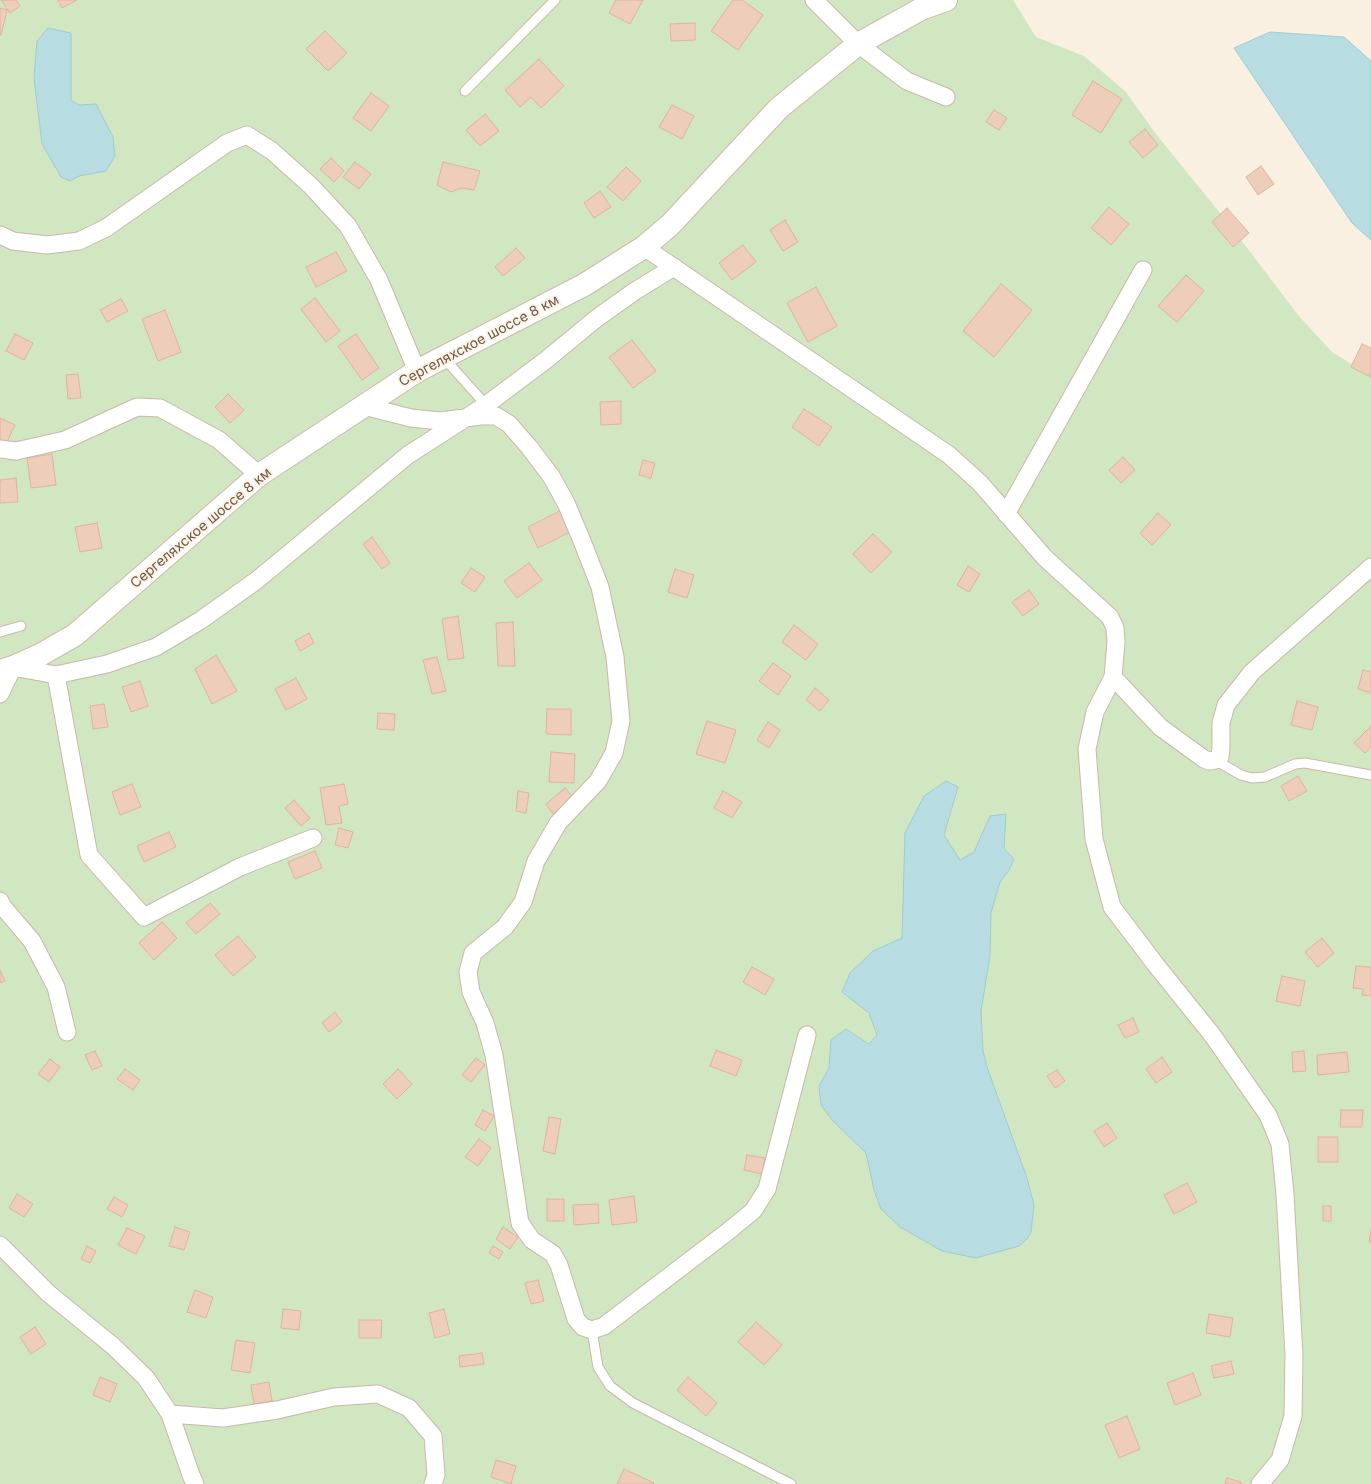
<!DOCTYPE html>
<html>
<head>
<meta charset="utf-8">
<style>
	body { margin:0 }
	canvas { display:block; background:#faf0e1 }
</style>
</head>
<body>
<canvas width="1371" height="1484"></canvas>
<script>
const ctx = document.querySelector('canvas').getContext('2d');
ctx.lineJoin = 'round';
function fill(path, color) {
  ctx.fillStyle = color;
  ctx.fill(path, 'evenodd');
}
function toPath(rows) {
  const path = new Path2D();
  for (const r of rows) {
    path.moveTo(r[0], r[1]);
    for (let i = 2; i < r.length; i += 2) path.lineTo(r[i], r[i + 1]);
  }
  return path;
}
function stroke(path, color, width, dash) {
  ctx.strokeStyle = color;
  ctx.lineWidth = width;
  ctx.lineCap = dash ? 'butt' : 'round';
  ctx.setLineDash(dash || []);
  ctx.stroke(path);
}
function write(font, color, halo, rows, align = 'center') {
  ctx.font = font + ' Inter,sans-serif';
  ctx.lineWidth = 4;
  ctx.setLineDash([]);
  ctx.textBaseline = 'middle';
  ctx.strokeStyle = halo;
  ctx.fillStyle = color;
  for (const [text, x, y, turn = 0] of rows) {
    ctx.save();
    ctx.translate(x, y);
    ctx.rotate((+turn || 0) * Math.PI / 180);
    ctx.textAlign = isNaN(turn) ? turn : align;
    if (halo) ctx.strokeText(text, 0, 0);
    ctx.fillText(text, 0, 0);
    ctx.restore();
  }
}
const green = toPath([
	[0,0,1013,0,1036,37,1084,56,1126,92,1156,134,1229,224,1298,315,1332,352,1371,376,1371,1484,0,1484]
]);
const water = toPath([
	[48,28,71,33,71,100,79,105,96,104,113,137,115,156,106,171,79,176,70,181,61,177,42,144,34,78,37,41,48,28],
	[1270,32,1344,37,1371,61,1371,240,1352,223,1234,48,1270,32],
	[946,781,958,787,944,835,960,860,974,852,990,816,1006,814,1004,849,1014,859,1009,870,1000,882,991,913,990,956,981,1011,983,1051,988,1070,1027,1178,1034,1205,1031,1232,1027,1239,1019,1246,976,1258,942,1251,900,1227,881,1209,874,1190,866,1153,833,1121,821,1105,819,1086,829,1068,831,1040,846,1029,869,1044,877,1035,869,1013,842,992,850,973,873,951,902,938,905,833,924,796,946,781]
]);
const building = toPath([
	[1,0,16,0,20,6,10,13,1,0],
	[58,0,77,0,62,8,58,0],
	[616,0,643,0,630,24,609,13,616,0],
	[733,0,742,0,763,15,738,50,711,31,733,0],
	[0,8,7,10,1,35,0,35,0,8],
	[695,23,695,40,671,41,670,24,695,23],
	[325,31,347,53,328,71,306,49,325,31],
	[539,59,564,86,541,108,531,97,520,107,505,90,539,59],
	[1093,81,1122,99,1101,133,1072,115,1093,81],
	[371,93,389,106,371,131,353,118,371,93],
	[672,105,694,116,682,139,659,127,672,105],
	[994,110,1007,118,999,130,986,122,994,110],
	[485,114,499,131,480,146,466,130,485,114],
	[1145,129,1158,145,1143,158,1129,142,1145,129],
	[331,158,344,171,334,182,320,169,331,158],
	[355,162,371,174,359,189,343,177,355,162],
	[443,162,480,171,474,190,462,188,451,192,437,185,443,162],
	[1261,166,1274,184,1258,195,1246,177,1261,166],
	[626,167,641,181,623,201,607,187,626,167],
	[600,191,611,207,594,218,584,203,600,191],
	[1109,207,1129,224,1111,245,1091,228,1109,207],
	[1227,208,1249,233,1233,247,1212,222,1227,208],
	[785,220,798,242,783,251,770,230,785,220],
	[743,245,756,262,732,280,719,263,743,245],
	[516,248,525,258,503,276,495,267,516,248],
	[336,252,347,271,316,287,306,267,336,252],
	[1186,275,1204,291,1177,322,1158,306,1186,275],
	[1001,284,1032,310,994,357,963,331,1001,284],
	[816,287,837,326,808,342,787,303,816,287],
	[315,298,340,331,326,342,301,309,315,298],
	[121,299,128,311,107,322,100,310,121,299],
	[165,310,181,352,158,361,142,319,165,310],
	[15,334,33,343,24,360,6,351,15,334],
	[356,334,379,368,362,380,338,346,356,334],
	[632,340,656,371,633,388,609,357,632,340],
	[1362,344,1371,348,1371,377,1351,367,1362,344],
	[78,374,81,398,68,399,66,375,78,374],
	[228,394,244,410,230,423,215,407,228,394],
	[621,401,621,424,601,425,600,402,621,401],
	[804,409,832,427,819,446,792,427,804,409],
	[0,418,15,425,6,444,0,442,0,418],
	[52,454,56,485,31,488,27,458,52,454],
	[1123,457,1135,470,1121,483,1109,470,1123,457],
	[643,460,655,463,651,478,639,475,643,460],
	[16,478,18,502,0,503,0,480,16,478],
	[560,511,570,532,538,548,528,527,560,511],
	[1158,513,1171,525,1152,545,1140,533,1158,513],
	[97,523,102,548,80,552,75,527,97,523],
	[873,534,892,552,871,573,853,554,873,534],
	[372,537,390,563,382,569,363,544,372,537],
	[529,563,542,580,517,598,504,581,529,563],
	[968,566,980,574,969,592,957,585,968,566],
	[471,568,485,577,475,592,461,583,471,568],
	[675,569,694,575,687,598,668,592,675,569],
	[1029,590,1039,604,1023,616,1012,602,1029,590],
	[458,616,464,658,448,660,442,619,458,616],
	[513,622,515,666,498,666,496,623,513,622],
	[794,625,818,644,806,660,782,642,794,625],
	[309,633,314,643,300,651,295,641,309,633],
	[216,655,237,691,212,704,195,669,216,655],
	[437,657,446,691,432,694,423,660,437,657],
	[773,663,791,676,778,695,759,681,773,663],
	[1363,670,1371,672,1371,693,1358,689,1363,670],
	[296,678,307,699,286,710,275,689,296,678],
	[140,681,148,706,131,712,122,687,140,681],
	[815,688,829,700,820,711,806,700,815,688],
	[1297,701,1318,707,1312,730,1291,725,1297,701],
	[104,704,108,727,93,729,90,706,104,704],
	[547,709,571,709,571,735,546,734,547,709],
	[378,713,395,714,394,730,377,729,378,713],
	[707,721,736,730,725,763,696,754,707,721],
	[768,722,780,730,769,748,757,740,768,722],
	[1371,726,1371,747,1365,753,1354,743,1371,726],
	[551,752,575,754,574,783,549,782,551,752],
	[1298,776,1307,791,1289,801,1281,786,1298,776],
	[132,784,141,807,120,815,112,792,132,784],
	[344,784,348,804,339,806,342,823,326,825,320,788,344,784],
	[565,788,573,797,553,814,546,804,565,788],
	[518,791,529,793,526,813,516,811,518,791],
	[723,791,742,802,732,818,714,808,723,791],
	[294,800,310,818,301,826,285,808,294,800],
	[339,828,353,832,348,848,335,845,339,828],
	[169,832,176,847,144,862,137,846,169,832],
	[315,851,322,868,295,879,288,862,315,851],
	[210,903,220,914,196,934,186,923,210,903],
	[162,922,177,938,154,960,139,943,162,922],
	[238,936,256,957,233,976,215,955,238,936],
	[1322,938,1334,953,1318,967,1305,952,1322,938],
	[1356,966,1371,967,1371,996,1362,995,1363,989,1353,988,1356,966],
	[752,967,774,979,765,995,743,982,752,967],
	[0,970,5,981,0,983,0,970],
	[1282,976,1305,981,1300,1006,1276,1001,1282,976],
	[335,1012,342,1022,329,1032,322,1023,335,1012],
	[1133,1018,1139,1032,1125,1038,1118,1025,1133,1018],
	[716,1050,742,1060,736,1076,710,1066,716,1050],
	[95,1051,102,1066,92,1070,85,1055,95,1051],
	[1304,1051,1306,1071,1293,1072,1292,1052,1304,1051],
	[1347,1052,1349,1072,1318,1075,1317,1055,1347,1052],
	[1162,1057,1172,1072,1156,1083,1146,1069,1162,1057],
	[476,1058,485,1065,471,1082,462,1075,476,1058],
	[50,1059,60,1067,49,1082,38,1074,50,1059],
	[125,1069,140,1080,133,1090,117,1079,125,1069],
	[398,1069,412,1084,397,1099,383,1084,398,1069],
	[1057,1070,1065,1081,1055,1088,1047,1076,1057,1070],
	[483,1110,494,1116,485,1131,475,1125,483,1110],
	[1341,1110,1363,1110,1362,1127,1340,1127,1341,1110],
	[549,1117,561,1119,555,1154,543,1151,549,1117],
	[1107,1123,1117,1138,1104,1147,1094,1131,1107,1123],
	[1318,1137,1338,1137,1338,1162,1318,1162,1318,1137],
	[479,1139,491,1148,478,1166,465,1157,479,1139],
	[747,1155,765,1158,762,1174,744,1170,747,1155],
	[1187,1183,1197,1202,1174,1214,1164,1195,1187,1183],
	[17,1194,33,1204,24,1217,9,1208,17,1194],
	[634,1196,637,1222,612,1225,609,1200,634,1196],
	[114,1197,128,1205,122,1217,107,1209,114,1197],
	[547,1199,564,1199,564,1221,547,1221,547,1199],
	[598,1204,599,1223,574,1225,573,1205,598,1204],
	[1323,1206,1331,1206,1331,1221,1323,1221,1323,1206],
	[175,1227,190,1232,184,1250,169,1246,175,1227],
	[503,1227,518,1237,510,1249,496,1239,503,1227],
	[127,1228,145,1236,136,1254,118,1245,127,1228],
	[1371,1229,1371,1243,1369,1242,1371,1229],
	[87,1246,96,1251,90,1263,81,1259,87,1246],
	[493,1246,503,1252,499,1259,489,1253,493,1246],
	[538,1280,544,1301,531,1304,525,1283,538,1280],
	[195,1290,213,1297,206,1318,187,1312,195,1290],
	[283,1309,301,1311,299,1330,281,1328,283,1309],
	[444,1309,450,1334,435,1338,429,1313,444,1309],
	[1209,1314,1233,1318,1230,1337,1206,1333,1209,1314],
	[359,1320,382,1320,381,1338,359,1338,359,1320],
	[756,1322,782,1345,764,1365,738,1342,756,1322],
	[35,1327,46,1344,31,1354,20,1337,35,1327],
	[236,1340,255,1343,250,1373,231,1370,236,1340],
	[482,1353,484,1364,460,1367,459,1356,482,1353],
	[1231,1361,1234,1374,1214,1378,1211,1366,1231,1361],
	[1193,1373,1201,1395,1175,1405,1167,1383,1193,1373],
	[100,1377,117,1384,110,1402,93,1395,100,1377],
	[688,1377,717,1403,706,1416,677,1390,688,1377],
	[269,1382,272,1401,254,1404,251,1385,269,1382],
	[1127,1416,1140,1449,1119,1458,1105,1425,1127,1416],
	[496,1460,516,1466,511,1484,491,1477,496,1460],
	[624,1469,654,1483,653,1484,617,1484,624,1469],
	[1227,1478,1241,1482,1241,1484,1225,1484,1227,1478]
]);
const lane = toPath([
	[465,91,555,0],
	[443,357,486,405],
	[0,632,21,626],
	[1215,760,1241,775,1252,778,1265,777,1295,764,1305,763,1371,775],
	[592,1330,598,1367,610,1386,633,1403,791,1484]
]);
const street = toPath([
	[814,0,858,44,907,81,946,97],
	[0,235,13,241,47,245,79,241,106,228,227,143,247,135,272,151,311,186,348,226,379,280,417,371],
	[644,247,949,455,980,483,1045,558,1110,617,1115,628,1116,642,1113,677,1095,712,1087,749,1094,839,1112,907,1156,965,1213,1036,1268,1115,1280,1144,1285,1194,1294,1355,1293,1416,1280,1460,1260,1484],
	[364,406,411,418,440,421,481,416,496,416,509,424,529,447,551,476,566,503,582,541,600,587,615,657,621,721,614,753,598,781,558,823,536,861,523,902,505,927,473,953,468,972,471,992,485,1023,494,1055,520,1223,532,1240,553,1254,559,1265,576,1319,583,1327,592,1330,604,1326,726,1233,753,1211,767,1189,807,1035],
	[0,449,16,451,65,440,137,407,160,408,219,440,259,475],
	[1006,514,1143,270],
	[56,675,89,855,144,917,240,867,313,838],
	[1113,677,1160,727,1204,759,1209,761,1215,760,1220,757,1221,748,1221,723,1226,705,1252,672,1371,567],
	[0,694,13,667,56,675,107,664,156,647,201,620,257,580,408,455,486,405,546,360,597,318,635,291,674,267],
	[0,901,3,907,32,941,56,987,67,1032],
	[0,1245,48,1293,113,1346,146,1378,170,1414,191,1475,195,1484],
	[170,1414,223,1418,277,1410,334,1397,378,1394,409,1408,433,1436,436,1475,433,1484]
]);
const secondary = toPath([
	[0,671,13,667,40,655,75,635,259,475,417,371,584,285,644,247,670,225,779,108,858,44,923,8,946,0]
]);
const streetNames = [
	["Сергеляхское шоссе 8 км",479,341,-28],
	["Сергеляхское шоссе 8 км",201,528,-40]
];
fill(green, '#d1e7c1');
fill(water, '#b7dde2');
stroke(water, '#9eccd3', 1);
fill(building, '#eecdba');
stroke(building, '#e0b49c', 1);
stroke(lane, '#cab7a9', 11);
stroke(street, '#cab7a9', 19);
stroke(secondary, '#cfb9a9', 24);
stroke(lane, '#fff', 9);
stroke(street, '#fff', 17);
stroke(secondary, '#fff', 22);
write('14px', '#70564a', '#fef4e6', streetNames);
</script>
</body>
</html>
